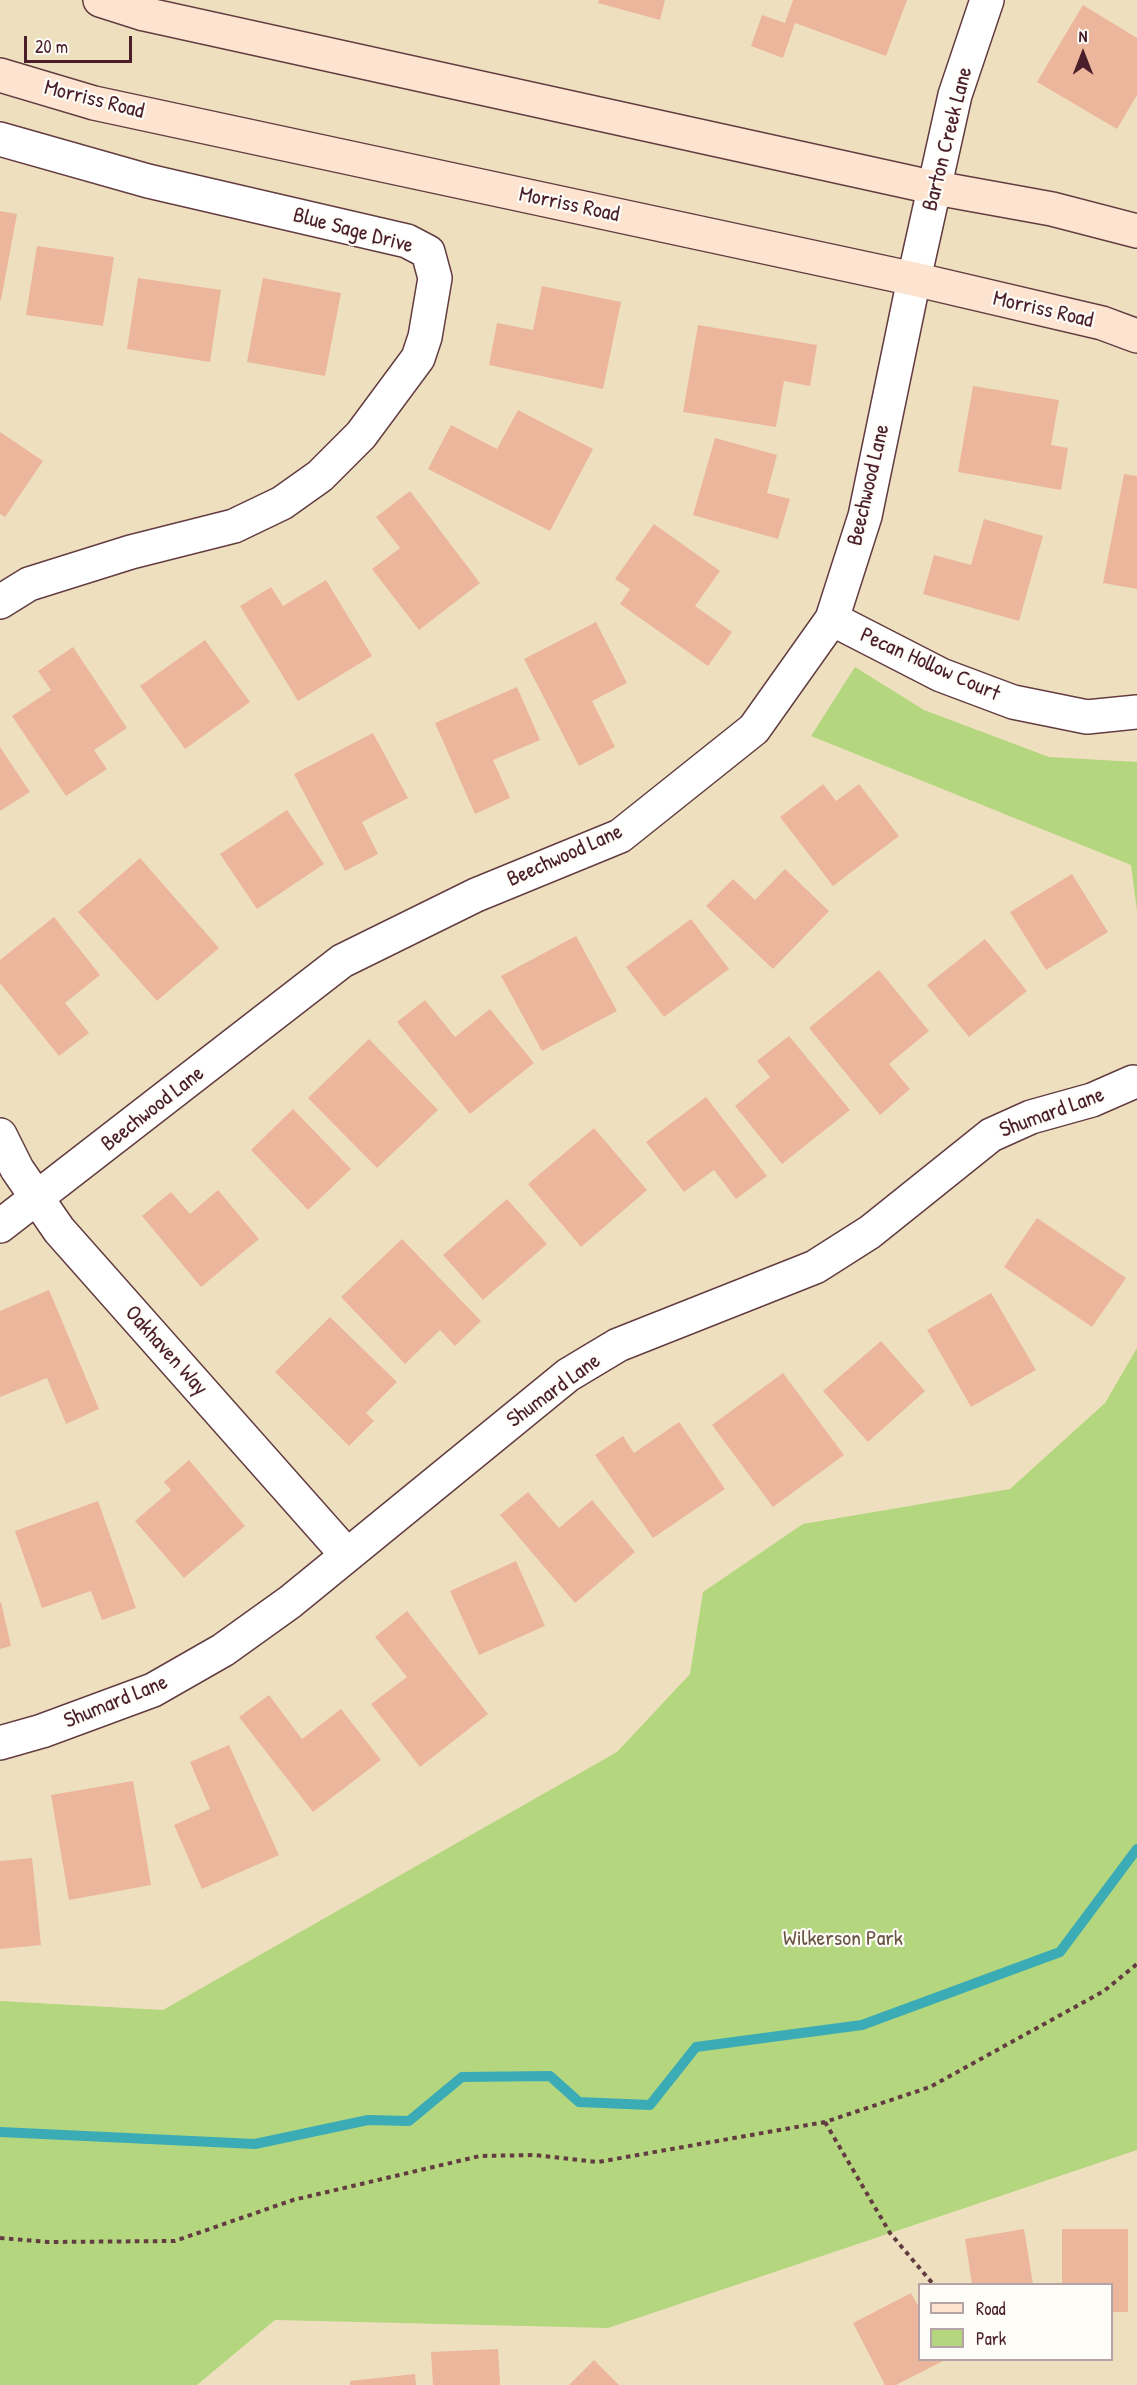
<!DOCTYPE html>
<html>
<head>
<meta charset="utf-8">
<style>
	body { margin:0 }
	#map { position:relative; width:1137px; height:2385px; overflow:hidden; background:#eee0bf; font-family:"Patrick Hand",sans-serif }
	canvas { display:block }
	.legend { position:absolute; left:918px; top:2283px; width:195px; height:78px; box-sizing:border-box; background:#fdfcf7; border:2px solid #b5a4a5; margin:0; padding:8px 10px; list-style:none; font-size:18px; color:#4a1f2b }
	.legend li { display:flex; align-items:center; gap:12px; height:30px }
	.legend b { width:30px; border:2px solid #b5a4a5 }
	.north { position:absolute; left:1053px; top:24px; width:60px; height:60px; -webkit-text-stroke:4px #fdfcf7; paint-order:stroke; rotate:0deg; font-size:16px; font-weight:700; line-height:24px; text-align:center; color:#4a1f2b }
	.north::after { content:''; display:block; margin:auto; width:21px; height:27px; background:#4a1f2b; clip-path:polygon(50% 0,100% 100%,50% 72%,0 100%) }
	.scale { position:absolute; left:24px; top:36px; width:108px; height:27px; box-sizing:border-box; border:3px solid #4a1f2b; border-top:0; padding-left:8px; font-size:18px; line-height:21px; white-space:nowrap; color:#4a1f2b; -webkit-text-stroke:4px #fdfcf7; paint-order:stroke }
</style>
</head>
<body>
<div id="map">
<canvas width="1137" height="2385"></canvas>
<ul class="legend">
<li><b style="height:8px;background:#fde4d1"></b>Road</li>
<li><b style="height:16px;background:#b4d67e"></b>Park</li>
</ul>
<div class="north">N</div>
<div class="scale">20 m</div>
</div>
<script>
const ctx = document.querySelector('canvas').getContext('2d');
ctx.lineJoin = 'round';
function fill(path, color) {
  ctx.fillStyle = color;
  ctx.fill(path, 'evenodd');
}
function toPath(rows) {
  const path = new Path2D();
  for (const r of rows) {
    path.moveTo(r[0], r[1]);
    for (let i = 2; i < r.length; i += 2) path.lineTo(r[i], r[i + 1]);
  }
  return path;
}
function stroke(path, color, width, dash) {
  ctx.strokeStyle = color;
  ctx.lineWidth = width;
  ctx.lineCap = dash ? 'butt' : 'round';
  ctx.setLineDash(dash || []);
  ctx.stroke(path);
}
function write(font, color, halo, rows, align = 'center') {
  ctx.font = font + ' "Patrick Hand",sans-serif';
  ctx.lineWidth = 4.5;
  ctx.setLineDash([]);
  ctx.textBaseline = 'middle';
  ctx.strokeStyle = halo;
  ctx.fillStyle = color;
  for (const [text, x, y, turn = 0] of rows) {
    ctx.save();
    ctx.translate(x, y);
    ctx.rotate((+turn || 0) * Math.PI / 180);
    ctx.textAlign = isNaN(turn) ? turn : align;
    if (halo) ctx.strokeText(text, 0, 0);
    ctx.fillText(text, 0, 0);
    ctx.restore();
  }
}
const green = toPath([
	[855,667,924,710,1049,757,1137,762,1137,911,1131,865,811,736],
	[1137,1348,1137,2150,608,2328,275,2320,197,2385,0,2385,0,2001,163,2010,617,1752,690,1674,703,1592,803,1524,1010,1489,1105,1403]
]);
const stream = toPath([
	[0,2132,255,2144,368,2120,409,2121,462,2077,550,2076,579,2102,650,2105,696,2047,862,2025,1060,1952,1137,1849]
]);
const building = toPath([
	[599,0,665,0,660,20,598,3],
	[793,0,907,0,886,56,795,23,783,58,751,46,762,15,785,23],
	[1083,5,1137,38,1137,95,1117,129,1037,82],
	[0,211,17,214,1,300,0,300],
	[37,246,114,257,103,326,26,315],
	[138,278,221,290,210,362,127,349],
	[263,278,341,293,325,376,247,362],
	[542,286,621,302,603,389,489,365,497,323,533,330],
	[698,325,817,345,810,386,784,381,776,427,683,412],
	[973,386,1059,400,1051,445,1068,448,1061,490,958,472],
	[518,410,593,449,550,531,428,469,451,425,497,449],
	[0,432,43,461,5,517,0,514],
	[715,438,777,455,767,493,790,499,778,539,693,515],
	[1124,474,1137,476,1137,589,1103,583],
	[410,491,480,583,419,630,372,569,400,548,376,517],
	[984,519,1043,536,1019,621,923,594,934,555,971,565],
	[654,524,720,571,695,606,732,632,708,666,620,604,630,589,615,579],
	[326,580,372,656,298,701,240,606,271,587,283,606],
	[596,622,627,683,592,701,615,747,579,766,524,659],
	[205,640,250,702,185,749,140,686],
	[73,647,127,728,94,750,107,769,66,796,12,716,51,690,38,671],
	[517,687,540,740,493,760,510,798,475,814,435,723],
	[373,733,408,798,362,822,378,854,345,871,294,774],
	[0,747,30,792,0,811],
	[823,784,836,801,859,784,899,836,833,886,780,817],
	[287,810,324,864,257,909,220,854],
	[140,858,219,948,157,1001,78,912],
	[785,869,829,911,773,969,706,906,733,879,755,900],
	[1072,874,1108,932,1046,970,1010,912],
	[54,917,100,975,65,1003,89,1033,59,1056,0,983,0,960],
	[691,919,729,969,664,1017,626,967],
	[576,936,617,1011,542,1051,501,976],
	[985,939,1027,991,969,1037,927,985],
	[879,970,929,1031,889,1064,910,1089,880,1115,809,1028],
	[425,1000,455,1037,490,1009,534,1063,470,1114,397,1022],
	[789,1036,850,1110,782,1164,735,1106,770,1077,757,1061],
	[369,1039,438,1110,377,1168,308,1098],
	[706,1097,767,1176,736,1199,714,1170,684,1192,646,1142],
	[293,1109,351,1169,308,1210,251,1150],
	[594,1128,647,1190,581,1247,528,1184],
	[218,1190,259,1239,201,1287,142,1216,171,1192,190,1214],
	[507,1199,547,1244,483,1300,443,1255],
	[1037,1218,1126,1278,1092,1327,1004,1267],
	[402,1239,481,1321,455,1346,440,1330,405,1364,341,1297],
	[49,1290,99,1409,66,1424,47,1378,0,1397,0,1311],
	[991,1293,1036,1370,971,1407,927,1330],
	[330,1317,397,1382,366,1413,374,1421,349,1446,275,1372],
	[881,1341,925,1391,868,1442,823,1391],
	[783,1373,844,1455,773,1507,712,1425],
	[679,1422,725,1489,653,1538,595,1455,623,1436,634,1453],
	[189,1460,245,1526,184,1578,135,1521,171,1490,164,1482],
	[528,1492,559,1528,592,1500,635,1552,575,1603,500,1515],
	[98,1501,136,1608,102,1620,91,1591,42,1608,15,1531],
	[516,1561,545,1626,479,1655,450,1591],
	[1,1602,11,1646,0,1649,0,1603],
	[407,1611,488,1714,420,1767,371,1704,407,1677,375,1637],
	[269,1695,302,1739,341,1709,381,1760,313,1812,239,1717],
	[229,1745,279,1855,202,1889,174,1825,210,1809,190,1762],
	[133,1781,151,1885,69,1900,51,1795],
	[32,1858,41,1945,0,1949,0,1861],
	[1024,2229,1033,2284,972,2284,965,2239],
	[1062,2229,1128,2229,1128,2312,1112,2312,1112,2284,1062,2284],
	[911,2293,920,2309,920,2360,945,2360,896,2385,885,2385,853,2323],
	[498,2349,500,2385,433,2385,431,2352],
	[594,2360,619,2385,569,2385],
	[415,2374,416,2385,350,2385,350,2381]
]);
const path = toPath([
	[825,2122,890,2233,933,2284],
	[0,2238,48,2242,175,2241,293,2200,480,2156,535,2155,598,2162,825,2122,930,2087,1104,1991,1137,1964]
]);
const minor = toPath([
	[0,139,148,181,407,241,428,252,435,278,425,337,418,358,361,435,320,476,282,503,234,526,131,552,29,584,0,602],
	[832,619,941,675,1013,702,1087,717,1137,712],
	[0,1135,17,1169,59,1230,347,1555],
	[0,1226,342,961,476,895,620,836,754,729,832,619,865,516,914,279,955,95,987,0],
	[0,1743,42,1731,153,1690,223,1650,290,1602,568,1375,618,1345,815,1267,870,1232,991,1135,1031,1117,1092,1100,1133,1082]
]);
const secondary = toPath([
	[100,0,144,14,936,188,1052,209,1137,231],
	[0,75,94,103,914,279,1102,323,1137,336]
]);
const streetNames = [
	["Morriss Road",94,100,14],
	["Barton Creek Lane",948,139,-76],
	["Morriss Road",569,205,12],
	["Blue Sage Drive",353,231,15],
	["Morriss Road",1043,310,13],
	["Beechwood Lane",869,485,-77],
	["Pecan Hollow Court",930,665,24],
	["Beechwood Lane",565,856,-24],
	["Beechwood Lane",153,1109,-38],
	["Shumard Lane",1052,1113,-20],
	["Oakhaven Way",166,1351,48],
	["Shumard Lane",554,1391,-36],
	["Shumard Lane",116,1702,-22]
];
const parkNames = [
	["Wilkerson Park",843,1939]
];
fill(green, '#b4d67e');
stroke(stream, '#3bacb6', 10);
fill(building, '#ecb69c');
stroke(minor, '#633c41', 36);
stroke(secondary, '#633c41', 36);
stroke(path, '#633c41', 4, [4.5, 4.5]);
stroke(minor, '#fff', 33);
stroke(secondary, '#fde4d1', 33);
write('22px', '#4a1f2b', '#fdfcf7', streetNames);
write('22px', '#6a5644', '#fdfcf7', parkNames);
</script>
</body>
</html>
